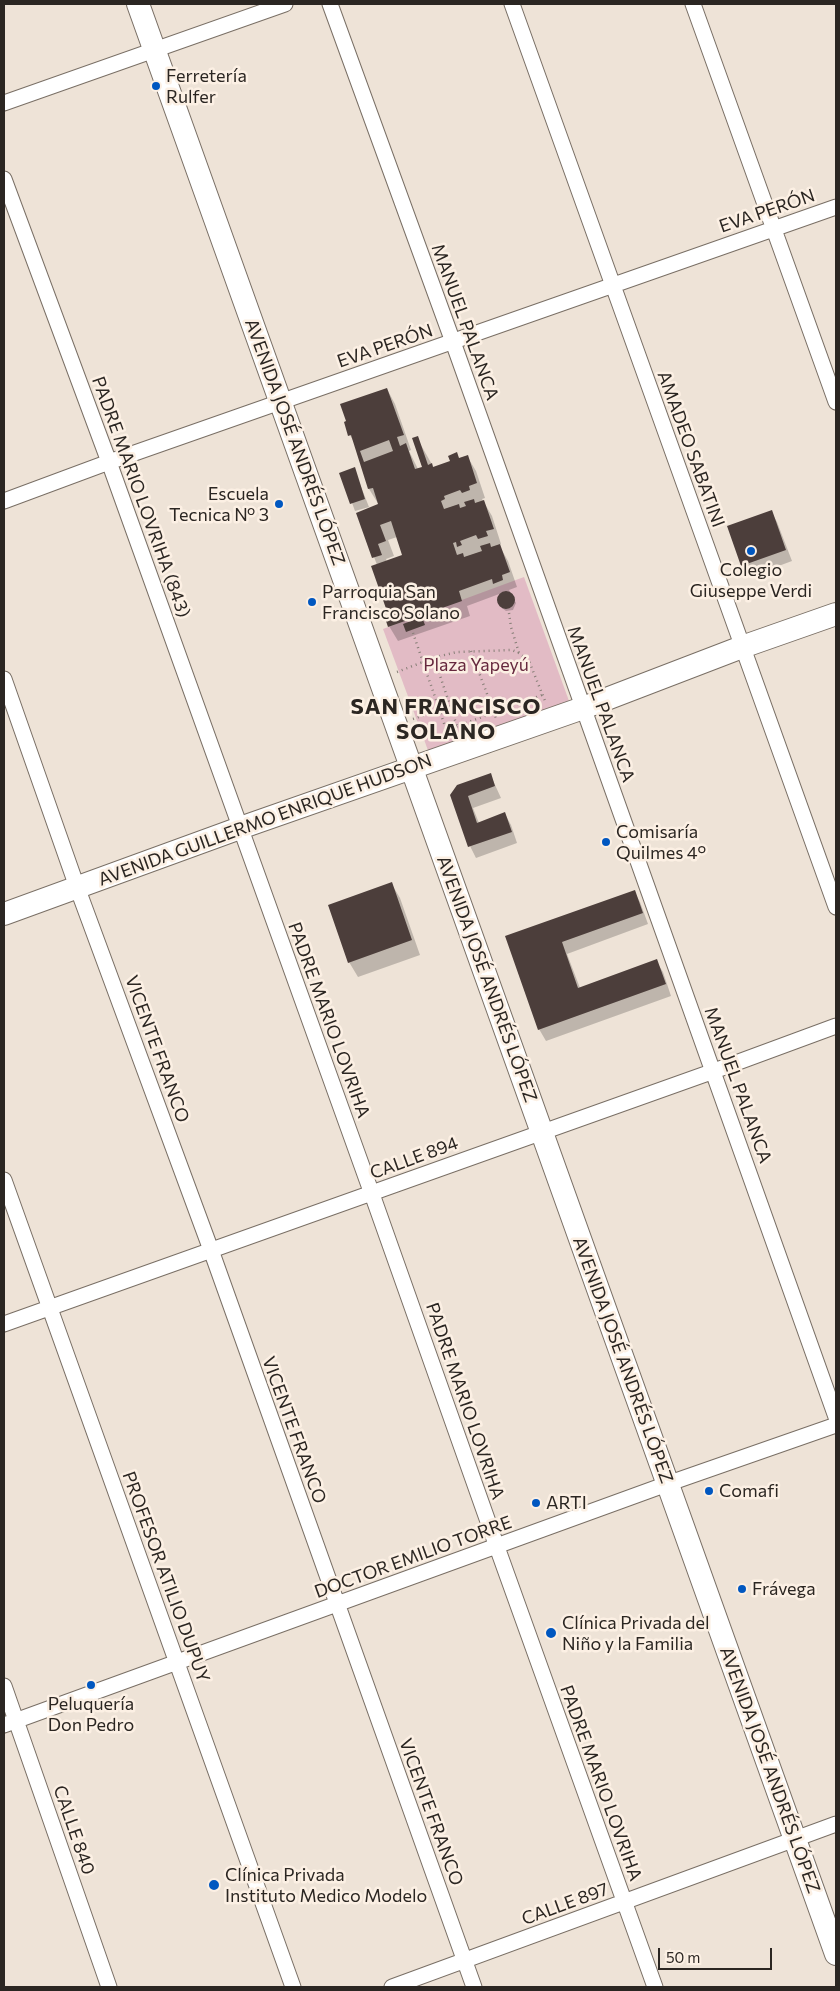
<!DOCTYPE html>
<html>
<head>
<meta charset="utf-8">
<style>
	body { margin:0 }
	#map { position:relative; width:840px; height:1991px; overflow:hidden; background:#eee3d7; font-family:Commissioner,sans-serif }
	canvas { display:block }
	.frame { position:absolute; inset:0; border:5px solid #2b2622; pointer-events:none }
	.scale { position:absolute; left:658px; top:1948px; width:114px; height:22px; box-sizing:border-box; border:2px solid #2b2622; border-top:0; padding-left:6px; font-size:15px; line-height:18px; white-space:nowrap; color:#2b2622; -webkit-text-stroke:4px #fcf0e4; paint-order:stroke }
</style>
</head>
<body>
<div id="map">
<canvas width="840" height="1991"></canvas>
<div class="frame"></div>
<div class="scale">50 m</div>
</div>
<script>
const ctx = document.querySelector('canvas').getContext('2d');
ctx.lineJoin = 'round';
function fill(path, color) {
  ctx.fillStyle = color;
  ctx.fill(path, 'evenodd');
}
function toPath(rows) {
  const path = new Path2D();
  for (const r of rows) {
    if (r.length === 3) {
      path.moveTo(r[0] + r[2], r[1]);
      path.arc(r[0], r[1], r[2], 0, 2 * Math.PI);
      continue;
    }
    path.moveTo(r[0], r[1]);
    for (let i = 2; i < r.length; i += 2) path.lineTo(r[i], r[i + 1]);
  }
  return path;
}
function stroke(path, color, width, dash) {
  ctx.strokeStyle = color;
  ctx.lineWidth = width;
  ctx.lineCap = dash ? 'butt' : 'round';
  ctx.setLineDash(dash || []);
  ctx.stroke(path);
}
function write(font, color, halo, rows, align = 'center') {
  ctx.font = font + ' Commissioner,sans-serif';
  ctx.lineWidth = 5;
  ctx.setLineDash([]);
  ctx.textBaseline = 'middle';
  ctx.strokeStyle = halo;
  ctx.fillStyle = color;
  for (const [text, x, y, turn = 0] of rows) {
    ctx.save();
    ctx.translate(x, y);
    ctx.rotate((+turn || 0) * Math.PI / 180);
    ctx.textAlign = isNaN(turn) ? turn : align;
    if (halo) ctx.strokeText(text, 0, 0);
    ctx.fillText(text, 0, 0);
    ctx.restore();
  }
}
const green = toPath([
	[524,577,569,701,429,753,383,629]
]);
const shadow = toPath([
	[387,389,395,404,411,450,409,451,418,469,424,467,417,438,434,468,467,456,476,471,485,498,482,499,492,516,501,544,499,545,508,561,517,587,509,590,516,603,513,610,506,611,502,608,499,597,502,593,467,606,470,616,398,641,389,626,390,618,377,565,358,513,379,505,369,489,356,446,350,435],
	[397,537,404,556,387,562,386,559,394,556,388,540],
	[354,469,369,507,355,511,341,473],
	[771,511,777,522,792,561,749,577,742,566,728,527],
	[490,774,501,798,473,808,479,823,505,814,511,825,517,843,476,858,470,846,452,795],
	[391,883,400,898,420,955,358,977,349,962],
	[634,891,640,902,648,924,567,954,580,988,656,961,663,972,671,996,546,1041,539,1029,506,937]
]);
const building = toPath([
	[387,388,404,435,397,437,400,446,406,443,415,469,422,467,412,438,418,436,428,465,432,463,433,467,450,461,448,456,457,452,459,458,468,455,477,483,469,486,470,490,462,493,460,490,444,496,445,499,441,501,444,509,459,504,460,508,466,506,464,502,474,499,475,503,484,500,494,529,486,531,488,536,478,539,476,535,460,541,462,545,457,547,456,542,453,543,457,555,463,553,464,557,482,551,480,546,490,543,491,547,500,544,510,572,502,575,503,580,493,584,492,579,459,591,462,601,388,627,385,618,389,617,371,566,402,555,391,521,380,525,386,541,378,544,382,555,372,558,356,513,378,504,373,488,368,489,351,435,348,436,344,422,346,421,340,404],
	[389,440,393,451,364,462,360,451],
	[355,467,365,499,350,504,339,473],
	[772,510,786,550,741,566,727,526],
	[506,600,9],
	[422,617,425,625,406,632,403,624],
	[491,773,495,786,468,796,477,823,505,812,512,832,468,847,450,795,457,785],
	[392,882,412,940,348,963,328,905],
	[635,890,643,913,562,942,578,988,657,959,666,984,538,1030,505,936]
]);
const path = toPath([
	[509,613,511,627,519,653],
	[413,633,448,735],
	[471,651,496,718],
	[434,658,457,726],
	[397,672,436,657,457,652,512,650,519,653,529,661,545,701],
	[413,719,440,710],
	[447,730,542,695]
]);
const street = toPath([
	[330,4,453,342,836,1417],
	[512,4,836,907],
	[693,4,836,402],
	[4,103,285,4],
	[4,179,109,462,372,1194,497,1547,655,1987],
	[4,501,109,462,836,207],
	[4,679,77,887,211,1250,474,1987],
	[4,1180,293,1987],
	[4,1324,714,1071,836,1026],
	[4,1686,109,1987],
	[4,1725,667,1484,836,1425],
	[392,1987,836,1824]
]);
const secondary = toPath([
	[138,4,836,1954],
	[4,914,240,828,583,708,742,647,836,614]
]);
const markers = [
	[156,86,5,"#0057c0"],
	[279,504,5,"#0057c0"],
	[751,551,5,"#0057c0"],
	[312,602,5,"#0057c0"],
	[606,842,5,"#0057c0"],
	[709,1491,5,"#0057c0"],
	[536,1503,5,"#0057c0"],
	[742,1589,5,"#0057c0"],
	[551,1633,6,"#0057c0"],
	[91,1685,5,"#0057c0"],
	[214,1885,6,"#0057c0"]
];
const poiNames = [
	["Ferretería",166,76],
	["Rulfer",166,97],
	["Escuela",269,494,"right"],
	["Tecnica Nº 3",269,515,"right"],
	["Colegio",751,570,"center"],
	["Giuseppe Verdi",751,591,"center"],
	["Parroquia San",322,592],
	["Francisco Solano",322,613],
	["Comisaría",616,832],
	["Quilmes 4°",616,853],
	["Comafi",719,1491],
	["ARTI",546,1503],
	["Frávega",752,1589],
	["Clínica Privada del",562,1623],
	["Niño y la Familia",562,1644],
	["Peluquería",91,1704,"center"],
	["Don Pedro",91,1725,"center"],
	["Clínica Privada",225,1875],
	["Instituto Medico Modelo",225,1896]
];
const streetNames = [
	["EVA PERÓN",767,211,-19],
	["MANUEL PALANCA",465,322,70],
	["EVA PERÓN",385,346,-19],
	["AVENIDA JOSÉ ANDRÉS LÓPEZ",295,442,70],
	["AMADEO SABATINI",691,449,70],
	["PADRE MARIO LOVRIHA (843)",141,497,70],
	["MANUEL PALANCA",601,704,70],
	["AVENIDA GUILLERMO ENRIQUE HUDSON",265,820,-20],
	["AVENIDA JOSÉ ANDRÉS LÓPEZ",487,979,70],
	["PADRE MARIO LOVRIHA",329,1020,70],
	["VICENTE FRANCO",157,1049,70],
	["MANUEL PALANCA",738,1085,70],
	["CALLE 894",414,1158,-20],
	["AVENIDA JOSÉ ANDRÉS LÓPEZ",623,1360,70],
	["PADRE MARIO LOVRIHA",465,1401,71],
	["VICENTE FRANCO",294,1430,70],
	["DOCTOR EMILIO TORRE",413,1557,-20],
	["PROFESOR ATILIO DUPUY",166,1577,70],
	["AVENIDA JOSÉ ANDRÉS LÓPEZ",770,1770,70],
	["PADRE MARIO LOVRIHA",601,1783,70],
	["VICENTE FRANCO",431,1812,70],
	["CALLE 840",74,1830,71],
	["CALLE 897",565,1904,-20]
];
const parkNames = [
	["Plaza Yapeyú",476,665]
];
const districtNames = [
	["SAN FRANCISCO",446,707],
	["SOLANO",446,732]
];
fill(green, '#e2bbc5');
fill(shadow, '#0003');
fill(building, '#4c3e3b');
stroke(street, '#796f65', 17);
stroke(secondary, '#796f65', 24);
stroke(path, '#867e76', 2.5, [1, 4]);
stroke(street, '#fff', 15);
stroke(secondary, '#fff', 22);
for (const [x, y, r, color] of markers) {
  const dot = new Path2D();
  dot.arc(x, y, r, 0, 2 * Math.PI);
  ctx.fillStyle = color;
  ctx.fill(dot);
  stroke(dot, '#fcf0e4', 2);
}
write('18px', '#2b2622', '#fcf0e4', poiNames, 'left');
write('18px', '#2b2622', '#fcf0e4', streetNames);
write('18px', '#66283e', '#fcf0e4', parkNames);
ctx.letterSpacing = '1px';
write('bold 22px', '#2b2622', '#fcf0e4', districtNames);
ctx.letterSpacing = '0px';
</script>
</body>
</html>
